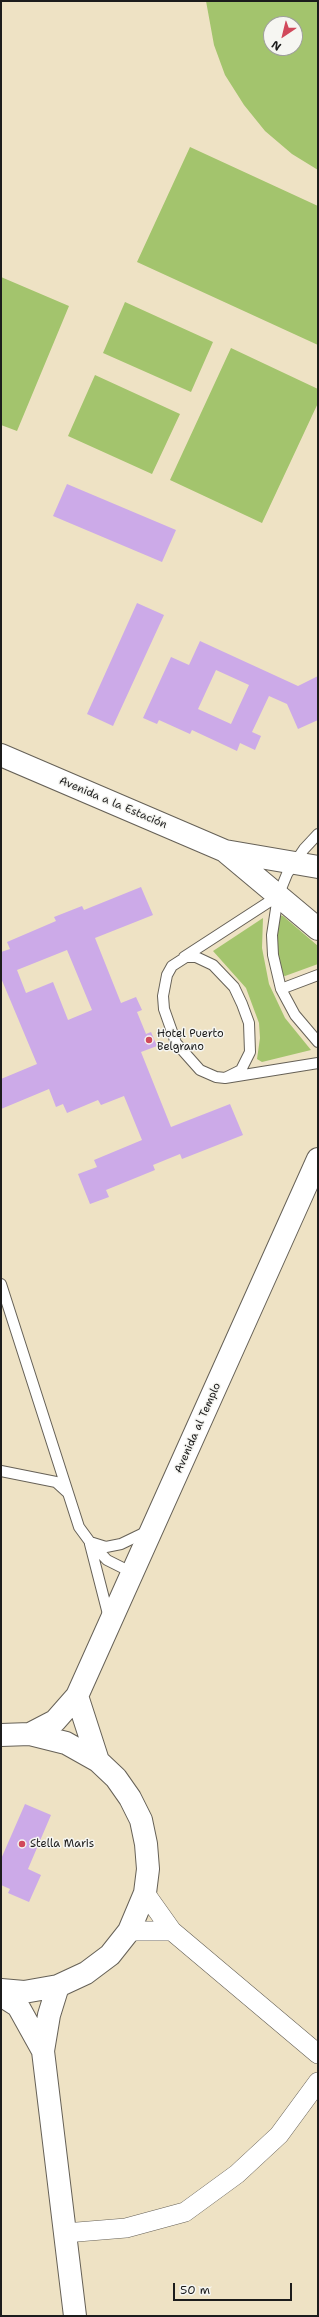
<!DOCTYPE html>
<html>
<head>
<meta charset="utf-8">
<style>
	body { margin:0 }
	#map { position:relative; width:319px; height:2317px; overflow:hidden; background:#eee2c4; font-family:"Shantell Sans",sans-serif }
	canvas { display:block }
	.frame { position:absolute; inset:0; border:2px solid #1c1c1c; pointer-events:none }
	.north { position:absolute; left:263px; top:16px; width:40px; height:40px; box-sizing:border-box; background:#f6f6f2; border:1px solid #9f9f9c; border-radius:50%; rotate:215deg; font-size:11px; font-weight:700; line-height:16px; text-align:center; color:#1c1c1c }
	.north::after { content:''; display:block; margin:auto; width:14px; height:18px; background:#d1495b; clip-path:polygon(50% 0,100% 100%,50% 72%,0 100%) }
	.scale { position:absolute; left:173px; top:2283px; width:119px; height:18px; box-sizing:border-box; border:2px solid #1c1c1c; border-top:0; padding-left:5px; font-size:12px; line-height:14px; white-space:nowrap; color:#1c1c1c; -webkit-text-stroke:3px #f6f6f2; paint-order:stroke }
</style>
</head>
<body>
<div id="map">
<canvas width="319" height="2317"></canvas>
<div class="frame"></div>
<div class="north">N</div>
<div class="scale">50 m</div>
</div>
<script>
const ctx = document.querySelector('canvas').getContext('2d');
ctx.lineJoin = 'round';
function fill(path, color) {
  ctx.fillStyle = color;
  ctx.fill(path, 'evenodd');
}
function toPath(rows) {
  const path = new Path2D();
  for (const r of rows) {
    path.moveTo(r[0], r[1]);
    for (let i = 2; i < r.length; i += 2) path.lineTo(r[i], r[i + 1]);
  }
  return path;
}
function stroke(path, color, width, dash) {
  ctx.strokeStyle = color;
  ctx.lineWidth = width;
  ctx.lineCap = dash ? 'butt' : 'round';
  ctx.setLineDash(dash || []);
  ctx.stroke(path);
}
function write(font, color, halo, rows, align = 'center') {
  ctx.font = font + ' "Shantell Sans",sans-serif';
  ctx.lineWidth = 3;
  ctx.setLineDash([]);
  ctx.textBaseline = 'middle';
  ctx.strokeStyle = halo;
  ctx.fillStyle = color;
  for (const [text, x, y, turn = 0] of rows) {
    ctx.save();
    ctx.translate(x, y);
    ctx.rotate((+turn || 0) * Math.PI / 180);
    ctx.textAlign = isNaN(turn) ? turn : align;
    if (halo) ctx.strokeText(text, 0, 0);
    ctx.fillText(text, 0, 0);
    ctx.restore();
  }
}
const green = toPath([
	[206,1,318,1,318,170,292,154,265,131,244,105,225,75,214,45],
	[271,24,295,24,295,48,271,48],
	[190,147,318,206,318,345,137,262],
	[1,277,69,306,17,431,1,425],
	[125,302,213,342,191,392,103,353],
	[231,348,318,389,318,403,262,523,170,480],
	[95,375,180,414,152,474,68,436],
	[279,915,283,916,318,946,318,964,285,976,282,975,276,945],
	[263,918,262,948,269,984,285,1018,311,1050,262,1062,257,1059,260,1038,259,1023,246,988,213,951]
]);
const building = toPath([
	[67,484,176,530,162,562,53,516],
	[137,603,164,615,113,726,87,714],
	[200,641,298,686,318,676,318,720,298,729,287,704,269,696,252,732,261,736,255,750,240,743,237,751,192,730,190,734,159,720,157,724,143,718,171,657,189,665],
	[216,670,249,685,231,724,198,709],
	[141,887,153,915,95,938,121,1003,136,997,142,1010,137,1012,146,1034,151,1032,157,1046,141,1052,171,1127,230,1104,243,1135,182,1159,180,1154,153,1165,155,1170,106,1190,109,1197,90,1204,78,1174,97,1167,94,1160,142,1140,124,1096,101,1105,98,1100,67,1113,63,1104,56,1107,49,1089,1,1109,1,1079,37,1064,1,978,1,952,10,949,7,942,56,921,54,917,82,906,84,910],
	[67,950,92,1010,68,1020,53,982,26,993,17,970],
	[25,1804,51,1815,28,1869,41,1875,29,1902,8,1893,10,1889,1,1885,1,1859]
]);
const service = toPath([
	[318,834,304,849,287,874,278,896,272,935,273,955,281,989,295,1015,318,1042],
	[184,957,278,896],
	[281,989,318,975],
	[225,1078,241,1070,250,1052,249,1023,242,1004,234,987,213,965,196,957,186,957,172,966,167,975,163,996,164,1009,176,1043,200,1070,216,1077,225,1078,318,1063],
	[1,1284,79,1527,90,1542,107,1560,133,1573],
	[1,1471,56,1482,68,1493],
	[90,1542,106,1547,121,1544,148,1531],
	[90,1544,109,1618]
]);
const minor = toPath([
	[145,1893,172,1931,318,2054],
	[129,1931,172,1931],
	[65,2233,126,2228,185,2212,237,2174,279,2135,318,2082]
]);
const tertiary = toPath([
	[1,755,225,851,318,867],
	[226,852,318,929],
	[77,1696,98,1761],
	[30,1734,55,1721,77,1696,318,1159],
	[1,1735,30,1734,66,1743,98,1761,116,1778,130,1798,141,1820,146,1844,148,1869,145,1893,129,1931,110,1955,86,1973,58,1986,24,1992,1,1990],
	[58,1986,49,2015,43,2051,75,2316],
	[1,1995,18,2006,43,2051]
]);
const markers = [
	[149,1040,4,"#d1495b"],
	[22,1844,4,"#d1495b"]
];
const streetNames = [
	["Avenida a la Estación",113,803,23],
	["Avenida al Templo",198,1428,-66]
];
const poiNames = [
	["Hotel Puerto",157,1034],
	["Belgrano",157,1047],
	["Stella Maris",30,1844]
];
fill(green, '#a3c46d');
fill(building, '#ccaae8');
stroke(service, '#666157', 12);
stroke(minor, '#666157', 20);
stroke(tertiary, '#666157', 24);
stroke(service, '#fff', 10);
stroke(minor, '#fff', 19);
stroke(tertiary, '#fff', 22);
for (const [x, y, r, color] of markers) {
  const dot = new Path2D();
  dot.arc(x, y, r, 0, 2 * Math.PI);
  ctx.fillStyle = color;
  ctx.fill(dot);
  stroke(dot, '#f6f6f2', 1.5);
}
write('11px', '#1c1c1c', '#f6f6f2', streetNames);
write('11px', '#1c1c1c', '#f6f6f2', poiNames, 'left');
</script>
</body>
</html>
